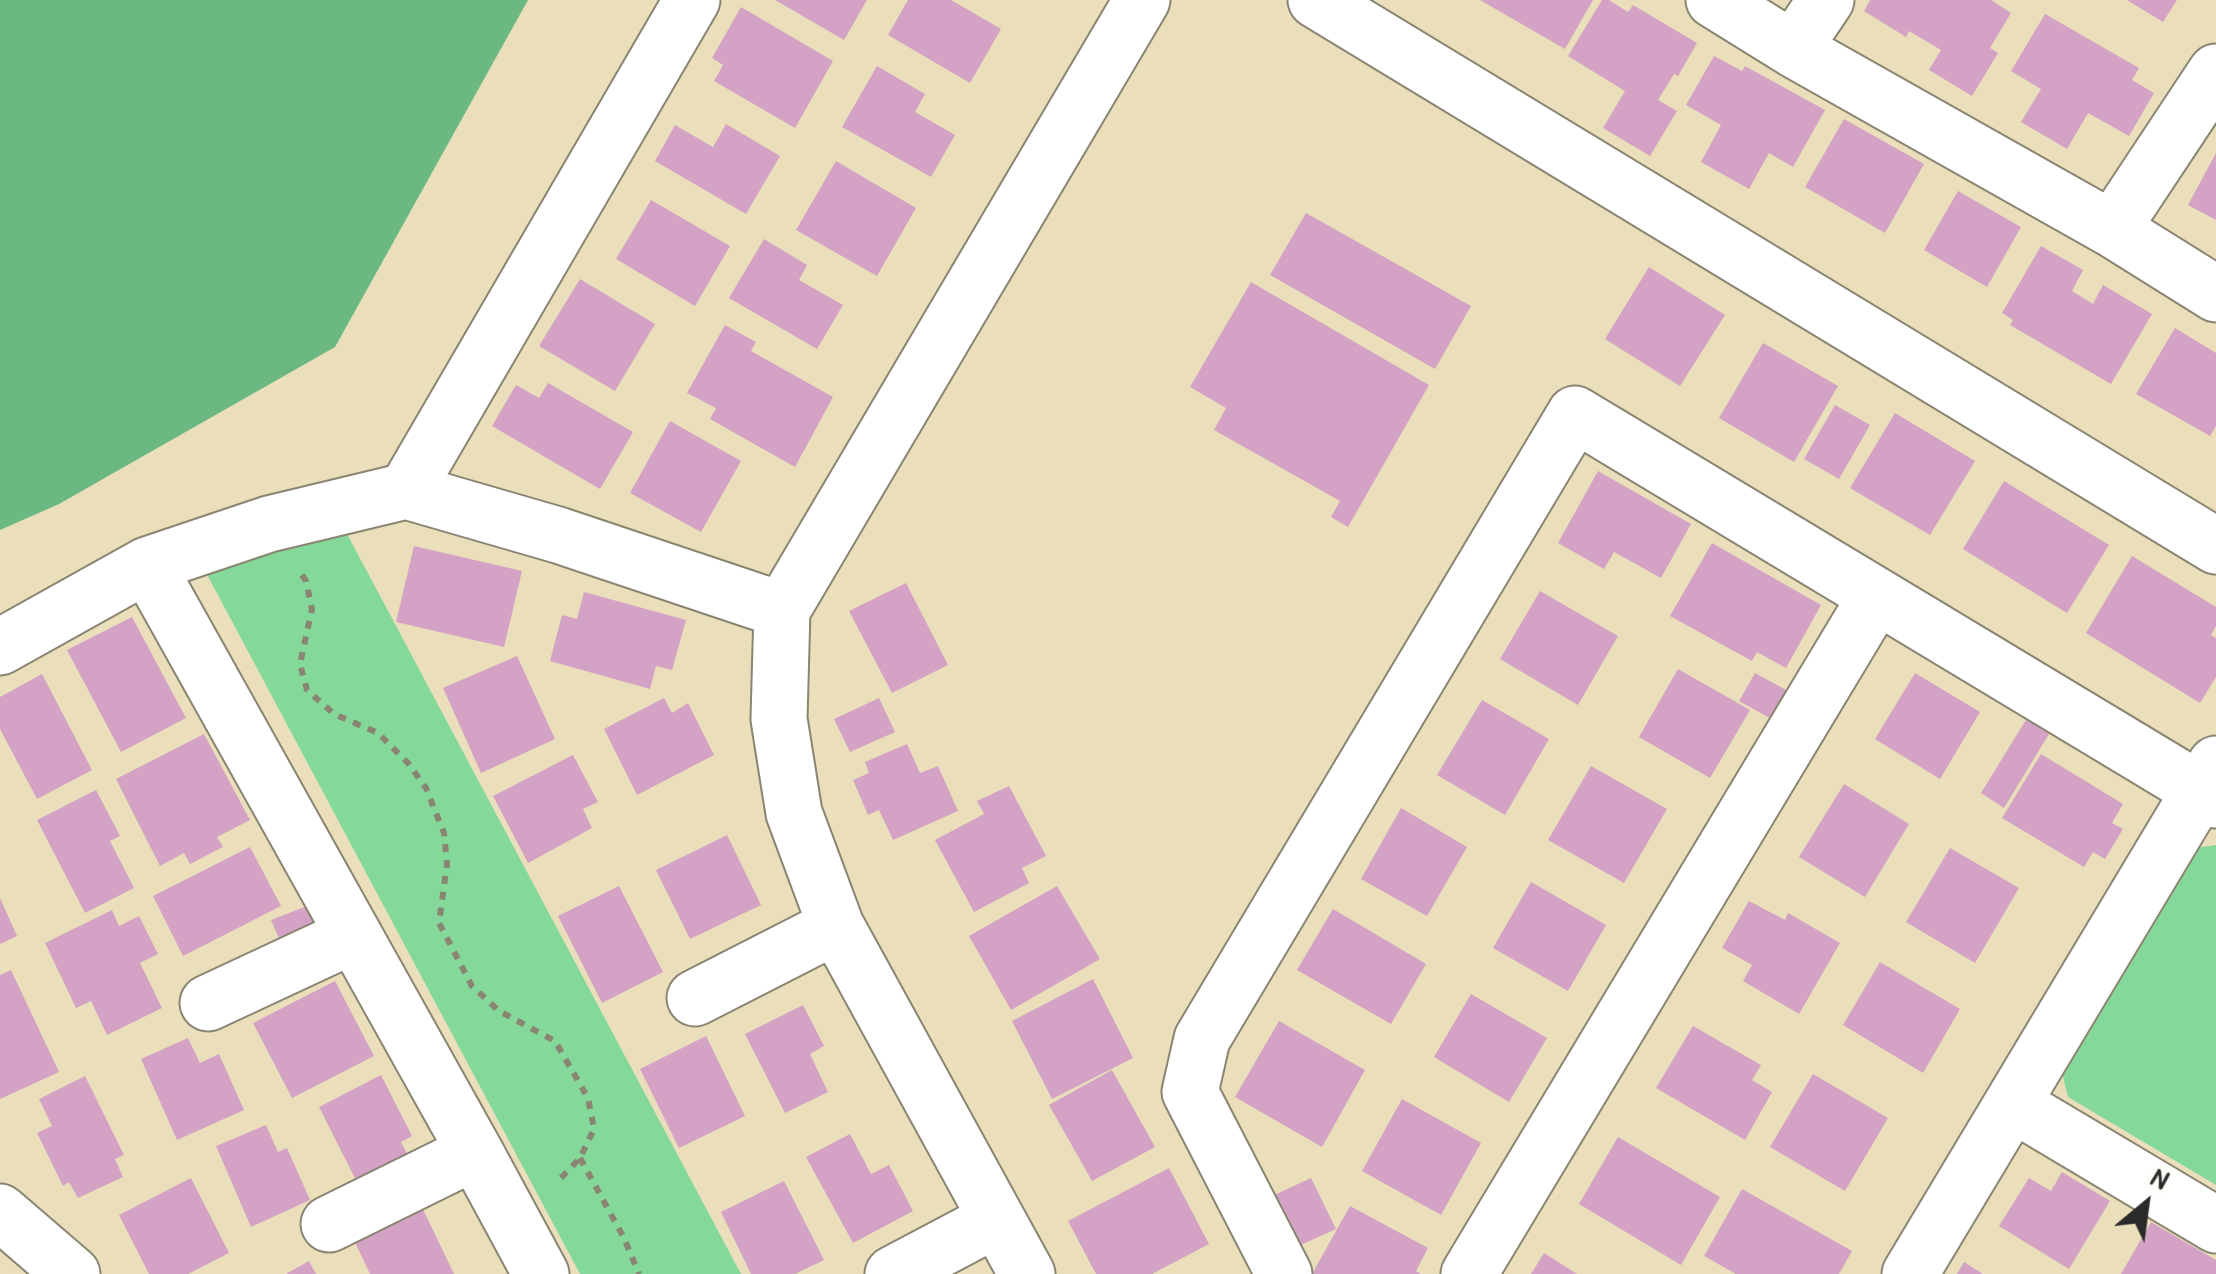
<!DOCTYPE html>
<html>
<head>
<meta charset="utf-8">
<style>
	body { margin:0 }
	#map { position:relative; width:2216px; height:1274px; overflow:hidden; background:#eadfba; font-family:"Patrick Hand",sans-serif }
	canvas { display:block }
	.north { position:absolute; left:2096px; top:1154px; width:100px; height:100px; -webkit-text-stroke:8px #fdfcf7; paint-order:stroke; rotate:29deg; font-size:28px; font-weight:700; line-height:40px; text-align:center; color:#2b2b2b }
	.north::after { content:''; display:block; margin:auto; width:35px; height:45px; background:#2b2b2b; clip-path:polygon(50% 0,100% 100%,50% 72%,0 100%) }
</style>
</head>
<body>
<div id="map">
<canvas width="2216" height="1274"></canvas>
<div class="north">N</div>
</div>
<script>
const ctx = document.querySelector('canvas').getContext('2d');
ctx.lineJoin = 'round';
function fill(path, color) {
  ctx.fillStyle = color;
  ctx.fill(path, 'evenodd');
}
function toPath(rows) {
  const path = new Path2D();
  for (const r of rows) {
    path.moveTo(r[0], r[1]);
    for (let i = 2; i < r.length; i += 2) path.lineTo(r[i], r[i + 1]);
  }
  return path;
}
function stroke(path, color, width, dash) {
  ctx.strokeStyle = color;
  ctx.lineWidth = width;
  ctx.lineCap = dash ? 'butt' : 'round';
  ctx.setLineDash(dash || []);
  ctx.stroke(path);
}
const green = toPath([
	[346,532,741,1274,580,1274,203,567],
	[2216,845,2216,1185,2068,1097,2060,1065,2196,848]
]);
const forest = toPath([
	[0,0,528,0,335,347,59,504,0,530]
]);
const building = toPath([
	[775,0,867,0,844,40],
	[908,0,951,0,1001,29,970,83,888,35],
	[1480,0,1593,0,1565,49],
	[1602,0,1609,0,1628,12,1633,5,1697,43,1678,76,1674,74,1658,100,1677,111,1650,156,1603,128,1625,91,1568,56],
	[1870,0,1991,0,2011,13,1990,48,1998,53,1972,96,1929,70,1941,50,1909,31,1906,37,1864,11],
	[2127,0,2177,0,2163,22],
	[741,7,833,61,795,128,714,81,723,65,712,58],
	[2045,14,2139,68,2132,80,2154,93,2129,136,2088,113,2067,149,2021,122,2041,89,2011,71],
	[1714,56,1742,71,1745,66,1825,110,1793,167,1769,153,1749,189,1701,162,1721,125,1686,105],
	[877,66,925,94,915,112,955,135,931,177,842,127],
	[1844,119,1924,164,1885,233,1805,187],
	[726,124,780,156,746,214,655,161,675,125,713,147],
	[2216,153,2216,220,2188,205],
	[836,161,916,208,877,276,796,230],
	[1958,191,2021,227,1987,287,1924,250],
	[651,200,730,246,695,306,616,259],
	[1306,213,1471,306,1435,369,1270,275],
	[764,239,807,265,799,280,843,305,817,349,729,298],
	[2041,246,2083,270,2072,291,2093,304,2103,285,2152,314,2111,384,2010,325,2013,320,2002,313],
	[1649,267,1725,315,1680,386,1605,339],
	[580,279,655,324,615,391,539,346],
	[1251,282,1429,385,1348,527,1331,517,1340,501,1214,430,1226,408,1190,387],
	[725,325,756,342,751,351,833,397,795,467,710,419,716,408,687,393],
	[2175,328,2216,353,2216,426,2210,436,2136,394],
	[1763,343,1838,386,1794,462,1719,418],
	[548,383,633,432,600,489,492,426,516,385,539,398],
	[1835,405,1870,425,1839,479,1804,459],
	[1895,413,1975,461,1930,535,1850,488],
	[670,421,741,461,701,532,630,493],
	[1598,471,1691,524,1661,578,1614,552,1604,569,1558,543],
	[2004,481,2109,545,2067,613,1963,549],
	[1712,543,1821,605,1786,668,1757,652,1752,661,1670,616],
	[414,546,522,571,504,647,396,622],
	[2132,556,2216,607,2216,626,2211,635,2216,638,2216,677,2200,703,2086,633],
	[906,583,948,665,892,693,849,611],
	[1540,591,1618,636,1578,705,1500,659],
	[584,592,686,620,672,670,656,666,650,689,550,661,562,615,577,619],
	[132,617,186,718,121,752,67,650],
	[517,656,555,739,481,773,443,688],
	[1678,669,1750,710,1710,778,1639,737],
	[1755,673,1799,697,1784,726,1739,701],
	[1915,673,1980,712,1940,779,1875,739],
	[42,674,92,770,37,799,0,729,0,697],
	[664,698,672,713,688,703,714,755,637,795,604,729],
	[879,698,895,732,850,752,834,719],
	[1482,700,1549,739,1505,815,1437,775],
	[2032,710,2055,724,2004,808,1981,793],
	[204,734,250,820,217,837,223,847,190,864,184,853,160,866,116,779],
	[907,744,920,773,938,766,958,811,893,840,879,810,868,815,853,780,869,773,865,762],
	[2041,754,2123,804,2112,823,2123,829,2105,859,2093,852,2084,867,2002,818],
	[573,755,598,802,583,809,592,828,528,863,493,796],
	[1591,766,1667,809,1624,883,1548,840],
	[1844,784,1909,824,1865,897,1799,857],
	[1009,786,1046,856,1022,868,1029,883,974,912,935,840,984,814,977,801],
	[96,790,120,836,110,841,134,888,85,913,37,820],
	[1401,808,1467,847,1427,916,1361,879],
	[727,835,761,905,690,939,656,870],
	[250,847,281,906,183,956,153,896],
	[1950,848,2019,888,1975,963,1906,922],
	[1531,882,1606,925,1568,991,1493,948],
	[619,886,663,972,602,1003,558,916],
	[1057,886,1100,959,1011,1010,969,936],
	[0,898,17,936,0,944],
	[1749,901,1785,920,1788,913,1840,943,1799,1014,1743,981,1752,965,1722,948],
	[310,905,319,929,281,943,271,920],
	[1333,909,1426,964,1391,1024,1297,970],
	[112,910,119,926,139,916,158,954,140,963,162,1008,107,1035,91,1001,76,1008,45,943],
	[1880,962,1960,1009,1923,1073,1843,1025],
	[11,970,59,1072,0,1099,0,975],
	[1093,979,1133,1058,1052,1099,1012,1021],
	[335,981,374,1056,292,1098,253,1023],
	[1471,994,1547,1038,1509,1102,1434,1057],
	[803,1005,824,1046,810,1054,828,1092,785,1113,745,1034],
	[1279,1021,1365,1070,1322,1147,1235,1097],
	[1693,1026,1761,1065,1752,1080,1772,1092,1745,1140,1656,1088],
	[706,1036,745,1116,679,1148,640,1069],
	[188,1038,200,1063,219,1054,244,1110,177,1140,141,1059],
	[1112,1070,1155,1147,1092,1181,1049,1105],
	[1813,1074,1888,1118,1845,1191,1770,1147],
	[381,1075,412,1136,401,1142,419,1176,367,1202,319,1107],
	[85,1076,124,1155,115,1159,123,1177,78,1198,69,1182,63,1186,37,1133,52,1126,39,1099],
	[1402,1099,1481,1143,1441,1215,1362,1171],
	[266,1125,278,1152,287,1148,310,1200,251,1227,216,1146],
	[850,1134,871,1174,889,1165,913,1211,853,1243,806,1157],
	[1618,1137,1720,1197,1681,1265,1579,1204],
	[1169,1168,1209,1244,1152,1274,1096,1274,1068,1221],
	[2062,1172,2110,1201,2069,1269,1999,1226,2029,1178,2051,1191],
	[191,1178,229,1253,188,1274,149,1274,119,1215],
	[1311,1178,1336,1229,1294,1248,1270,1197],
	[784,1181,824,1260,795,1274,751,1274,721,1212],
	[1742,1189,1852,1251,1839,1274,1736,1274,1704,1256],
	[421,1205,454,1274,370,1274,353,1238],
	[1350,1206,1428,1248,1416,1271,1421,1274,1312,1274],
	[2151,1222,2216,1260,2216,1274,2121,1274],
	[1544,1253,1577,1274,1531,1274],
	[309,1261,316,1274,286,1274],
	[1964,1262,1983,1274,1957,1274]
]);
const path = toPath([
	[302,575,306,581,312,609,300,664,307,690,334,714,378,733,408,763,426,788,444,833,447,864,439,923,472,986,499,1011,555,1041,588,1098,594,1129,580,1158,558,1181],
	[580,1158,624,1238,639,1274]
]);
const minor = toPath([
	[1316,0,2216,546],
	[1714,0,1793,49,2112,229,2216,294],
	[1793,49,1826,0],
	[2112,229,2216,72],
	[406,491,692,0],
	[147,565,475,1152,541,1274],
	[0,647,147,565,269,524,406,491,558,535,782,610],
	[695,998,836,926],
	[208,1003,354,935],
	[2013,1104,2216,1225],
	[0,1212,72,1274],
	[329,1224,475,1152],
	[893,1274,997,1219],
	[1027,1274,836,926,794,813,779,719,782,610,1142,0],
	[1284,1274,1190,1092,1202,1039,1575,414,2216,800],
	[1469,1274,1876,597],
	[1910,1274,2216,764]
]);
fill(green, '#84d89a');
fill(forest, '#6bb882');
fill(building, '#d3a2c4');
stroke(minor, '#8a8572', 59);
stroke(path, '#8a8572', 6, [8, 8]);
stroke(minor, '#fff', 55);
</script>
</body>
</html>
